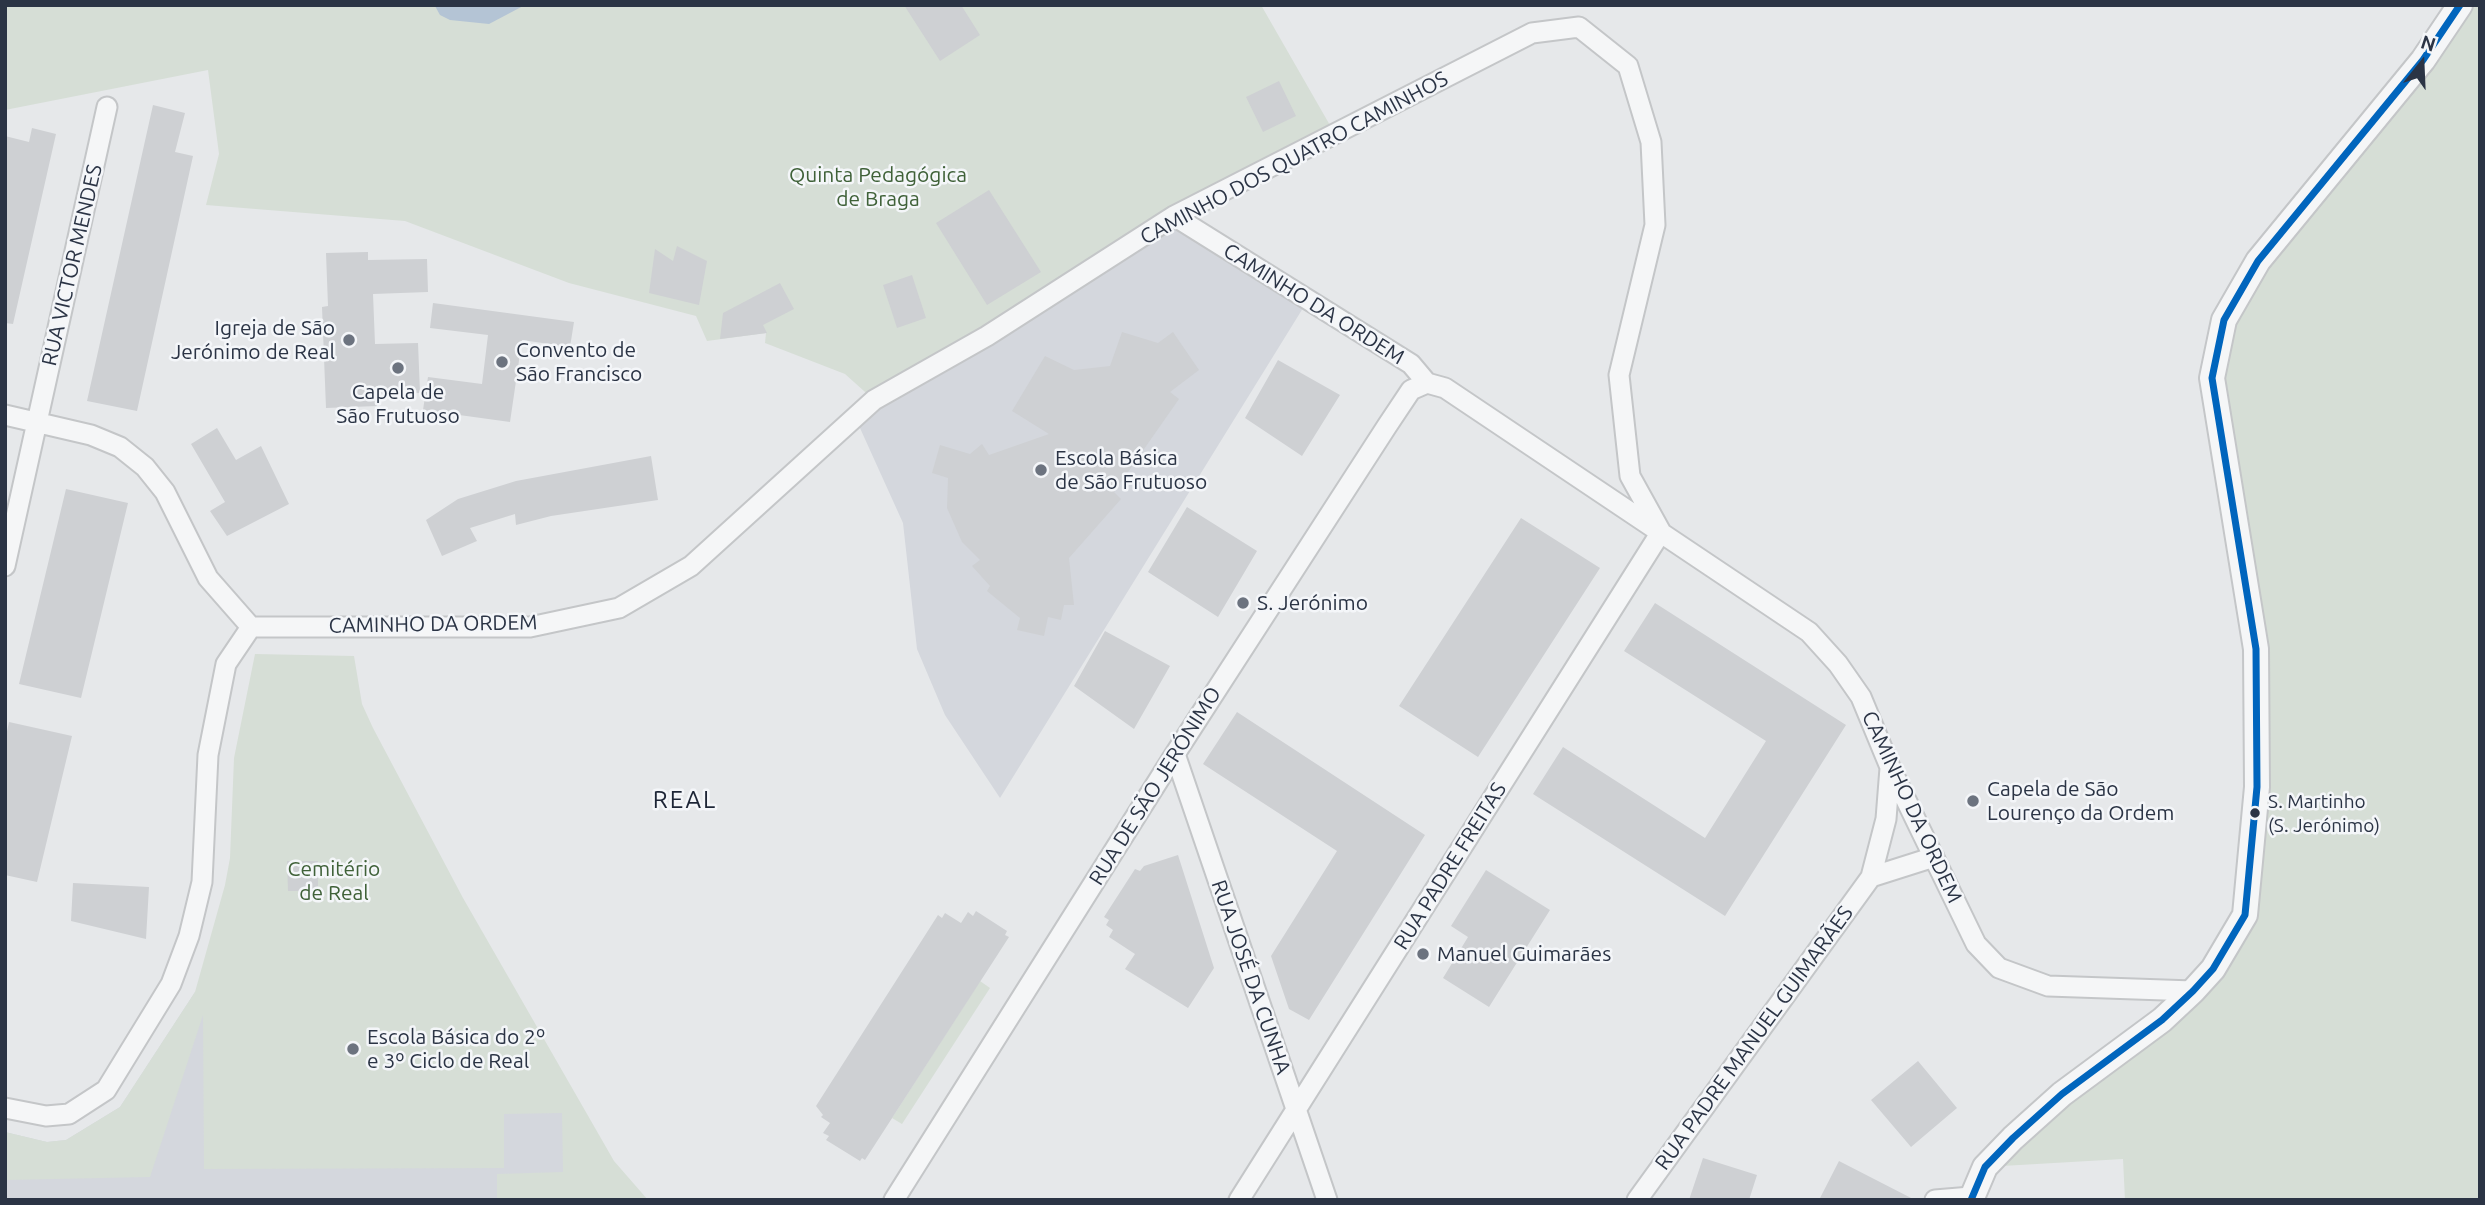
<!DOCTYPE html>
<html>
<head>
<meta charset="utf-8">
<style>
	body { margin:0 }
	#map { position:relative; width:2485px; height:1205px; overflow:hidden; background:#e6e8ea; font-family:Ubuntu,sans-serif }
	canvas { display:block }
	.frame { position:absolute; inset:0; border:7px solid #2b3445; pointer-events:none }
	.north { position:absolute; left:2387px; top:28px; width:70px; height:70px; -webkit-text-stroke:5px #f4f6f9; paint-order:stroke; rotate:18deg; font-size:19px; font-weight:700; line-height:28px; text-align:center; color:#2b3445 }
	.north::after { content:''; display:block; margin:auto; width:24px; height:32px; background:#2b3445; clip-path:polygon(50% 0,100% 100%,50% 72%,0 100%) }
</style>
</head>
<body>
<div id="map">
<canvas width="2485" height="1205"></canvas>
<div class="frame"></div>
<div class="north">N</div>
</div>
<script>
const ctx = document.querySelector('canvas').getContext('2d');
ctx.lineJoin = 'round';
function fill(path, color) {
  ctx.fillStyle = color;
  ctx.fill(path, 'evenodd');
}
function toPath(rows) {
  const path = new Path2D();
  for (const r of rows) {
    path.moveTo(r[0], r[1]);
    for (let i = 2; i < r.length; i += 2) path.lineTo(r[i], r[i + 1]);
  }
  return path;
}
function stroke(path, color, width, dash) {
  ctx.strokeStyle = color;
  ctx.lineWidth = width;
  ctx.lineCap = dash ? 'butt' : 'round';
  ctx.setLineDash(dash || []);
  ctx.stroke(path);
}
function write(font, color, halo, rows, align = 'center') {
  ctx.font = font + ' Ubuntu,sans-serif';
  ctx.lineWidth = 5;
  ctx.setLineDash([]);
  ctx.textBaseline = 'middle';
  ctx.strokeStyle = halo;
  ctx.fillStyle = color;
  for (const [text, x, y, turn = 0] of rows) {
    ctx.save();
    ctx.translate(x, y);
    ctx.rotate((+turn || 0) * Math.PI / 180);
    ctx.textAlign = isNaN(turn) ? turn : align;
    if (halo) ctx.strokeText(text, 0, 0);
    ctx.fillText(text, 0, 0);
    ctx.restore();
  }
}
const built = toPath([
	[1174,216,1308,300,1000,798,945,715,917,649,903,523,855,417],
	[509,983,608,1200,5,1200,5,1132,47,1142,66,1140,120,1107,195,992]
]);
const green = toPath([
	[5,5,1261,5,1335,134,874,400,845,374,765,343,766,333,707,341,696,316,569,283,405,221,206,205,219,154,208,70,5,110],
	[2445,5,2480,5,2480,1200,2125,1200,2123,1159,1985,1167,2162,1020,2245,915,2256,649,2221,443,2224,320,2345,158],
	[255,654,354,656,362,704,373,728,463,898,614,1161,648,1200,497,1200,497,1174,563,1172,562,1113,504,1114,504,1168,204,1169,203,1015,150,1177,5,1180,5,1132,47,1142,66,1140,120,1107,195,992,225,885,230,858,234,758],
	[980,981,990,988,902,1124,892,1118]
]);
const water = toPath([
	[525,5,489,24,450,20,440,15,435,6]
]);
const building = toPath([
	[904,5,961,5,980,35,940,61],
	[1279,81,1296,116,1263,132,1246,97],
	[153,105,185,113,175,152,193,156,137,411,87,401],
	[32,128,56,134,13,324,5,323,5,136,29,142],
	[989,190,1041,272,987,305,936,223],
	[677,246,707,261,699,305,649,293,655,249,673,261],
	[368,252,368,260,427,259,428,292,373,294,375,344,418,343,420,393,377,394,377,406,326,408,322,307,328,306,326,253],
	[912,275,926,318,897,328,883,285],
	[780,283,794,309,763,325,767,333,720,339,723,313],
	[433,303,574,322,570,347,522,340,510,422,423,410,428,377,482,384,488,335,430,328],
	[1122,332,1158,343,1173,332,1199,370,1170,392,1179,399,1114,492,1121,499,1069,558,1074,605,1064,605,1061,620,1048,617,1044,636,1017,630,1020,618,987,591,990,586,972,566,980,560,962,542,947,508,948,478,932,473,940,445,970,454,982,444,989,455,1049,434,1012,411,1045,356,1074,370,1110,366],
	[1278,360,1340,395,1302,456,1245,418],
	[217,428,236,460,261,446,289,504,227,536,210,511,225,502,191,444],
	[651,456,658,500,551,516,516,525,515,514,470,528,477,541,442,556,426,520,458,499,516,481],
	[66,489,128,503,81,698,19,684],
	[1187,507,1257,551,1218,617,1148,572],
	[1521,518,1600,568,1478,757,1399,706],
	[1655,603,1846,725,1725,916,1533,794,1563,747,1705,838,1766,741,1624,651],
	[1105,631,1170,666,1134,729,1074,686],
	[1237,712,1425,835,1309,1020,1289,1009,1271,956,1337,851,1203,764],
	[9,722,72,736,37,882,5,875,5,741],
	[1178,855,1214,968,1188,1008,1125,969,1135,954,1109,937,1113,930,1106,925,1109,920,1104,917,1135,869,1140,871,1144,866],
	[287,861,318,861,318,891,288,891],
	[1486,870,1550,910,1489,1007,1443,978,1468,937,1451,926],
	[73,883,149,887,146,939,71,921],
	[976,911,1007,931,1005,935,1009,937,865,1160,862,1158,860,1161,826,1140,829,1136,823,1133,830,1123,821,1117,823,1115,816,1106,938,915,942,918,945,913,961,923,968,912,973,916],
	[1918,1061,1957,1108,1911,1147,1871,1100],
	[1703,1158,1757,1175,1749,1200,1689,1200],
	[1839,1161,1915,1200,1819,1200]
]);
const minor = toPath([
	[1174,216,1411,364,1427,383,1445,388,1809,632,1838,664,1861,697,1890,767,1976,944,1999,968,2048,986,2193,991],
	[5,415,91,435,120,447,145,467,165,492,208,578,251,627],
	[5,566,107,107],
	[251,627,530,627,619,608,691,566,874,400,987,336,1174,216,1532,33,1579,27,1628,66,1651,142,1655,225,1619,375,1630,476,1661,532],
	[1175,754,1327,1200],
	[1871,877,1886,819,1890,768],
	[5,1108,46,1116,69,1114,106,1090,171,984,189,936,202,882,208,755,226,664,251,627],
	[894,1200,1175,754,1387,426,1411,390,1427,383],
	[1239,1200,1661,532],
	[1637,1200,1871,877,1934,857],
	[1935,1200,1971,1197]
]);
const tertiary = toPath([
	[1971,1200,1985,1167,2013,1138,2062,1094,2162,1020,2193,991,2213,969,2245,915,2257,787,2256,649,2212,378,2224,320,2258,261,2423,60,2460,5]
]);
const bus1 = toPath([
	[1971,1200,1985,1167,2013,1138,2062,1094,2162,1020,2193,991,2213,969,2245,915,2257,787,2256,649,2212,378,2224,320,2258,261,2423,60,2460,5]
]);
const markers = [
	[349,340,7,"#6c737f"],
	[502,362,7,"#6c737f"],
	[398,368,7,"#6c737f"],
	[1041,470,7,"#6c737f"],
	[1243,603,7,"#6c737f"],
	[1973,801,7,"#6c737f"],
	[2255,813,6,"#2b3445"],
	[1423,954,7,"#6c737f"],
	[353,1049,7,"#6c737f"]
];
const busNames = [
	["S. Martinho",2268,802],
	["(S. Jerónimo)",2268,826]
];
const streetNames = [
	["CAMINHO DOS QUATRO CAMINHOS",1294,158,-28],
	["RUA VICTOR MENDES",72,265,-77],
	["CAMINHO DA ORDEM",1314,304,32],
	["CAMINHO DA ORDEM",433,624,-1],
	["RUA DE SÃO JERÓNIMO",1155,786,-58],
	["CAMINHO DA ORDEM",1912,807,65],
	["RUA PADRE FREITAS",1450,866,-58],
	["RUA JOSÉ DA CUNHA",1251,977,71],
	["RUA PADRE MANUEL GUIMARÃES",1754,1038,-54]
];
const parkNames = [
	["Quinta Pedagógica",878,175],
	["de Braga",878,199],
	["Cemitério",334,869],
	["de Real",334,893]
];
const poiNames = [
	["Igreja de São",335,328,"right"],
	["Jerónimo de Real",335,352,"right"],
	["Convento de",516,350],
	["São Francisco",516,374],
	["Capela de",398,392,"center"],
	["São Frutuoso",398,416,"center"],
	["Escola Básica",1055,458],
	["de São Frutuoso",1055,482],
	["S. Jerónimo",1257,603],
	["Capela de São",1987,789],
	["Lourenço da Ordem",1987,813],
	["Manuel Guimarães",1437,954],
	["Escola Básica do 2º",367,1037],
	["e 3º Ciclo de Real",367,1061]
];
const quarterNames = [
	["REAL",685,800]
];
fill(built, '#d4d7dd');
fill(green, '#d6ded6');
fill(water, '#b4c4d5');
fill(building, '#ced0d3');
stroke(minor, '#c4c6c8', 23);
stroke(tertiary, '#c4c6c8', 28);
stroke(minor, '#f5f6f7', 19);
stroke(tertiary, '#f5f6f7', 24);
stroke(bus1, '#0065bd', 7);
for (const [x, y, r, color] of markers) {
  const dot = new Path2D();
  dot.arc(x, y, r, 0, 2 * Math.PI);
  ctx.fillStyle = color;
  ctx.fill(dot);
  stroke(dot, '#f4f6f9', 2.5);
}
write('19px', '#2b3445', '#f4f6f9', busNames, 'left');
write('21px', '#2b3445', '#f4f6f9', streetNames);
write('21px', '#3f6138', '#f4f6f9', parkNames);
write('21px', '#2b3445', '#f4f6f9', poiNames, 'left');
ctx.letterSpacing = '2px';
write('24px', '#1d2536', '#f4f6f9', quarterNames);
ctx.letterSpacing = '0px';
</script>
</body>
</html>
